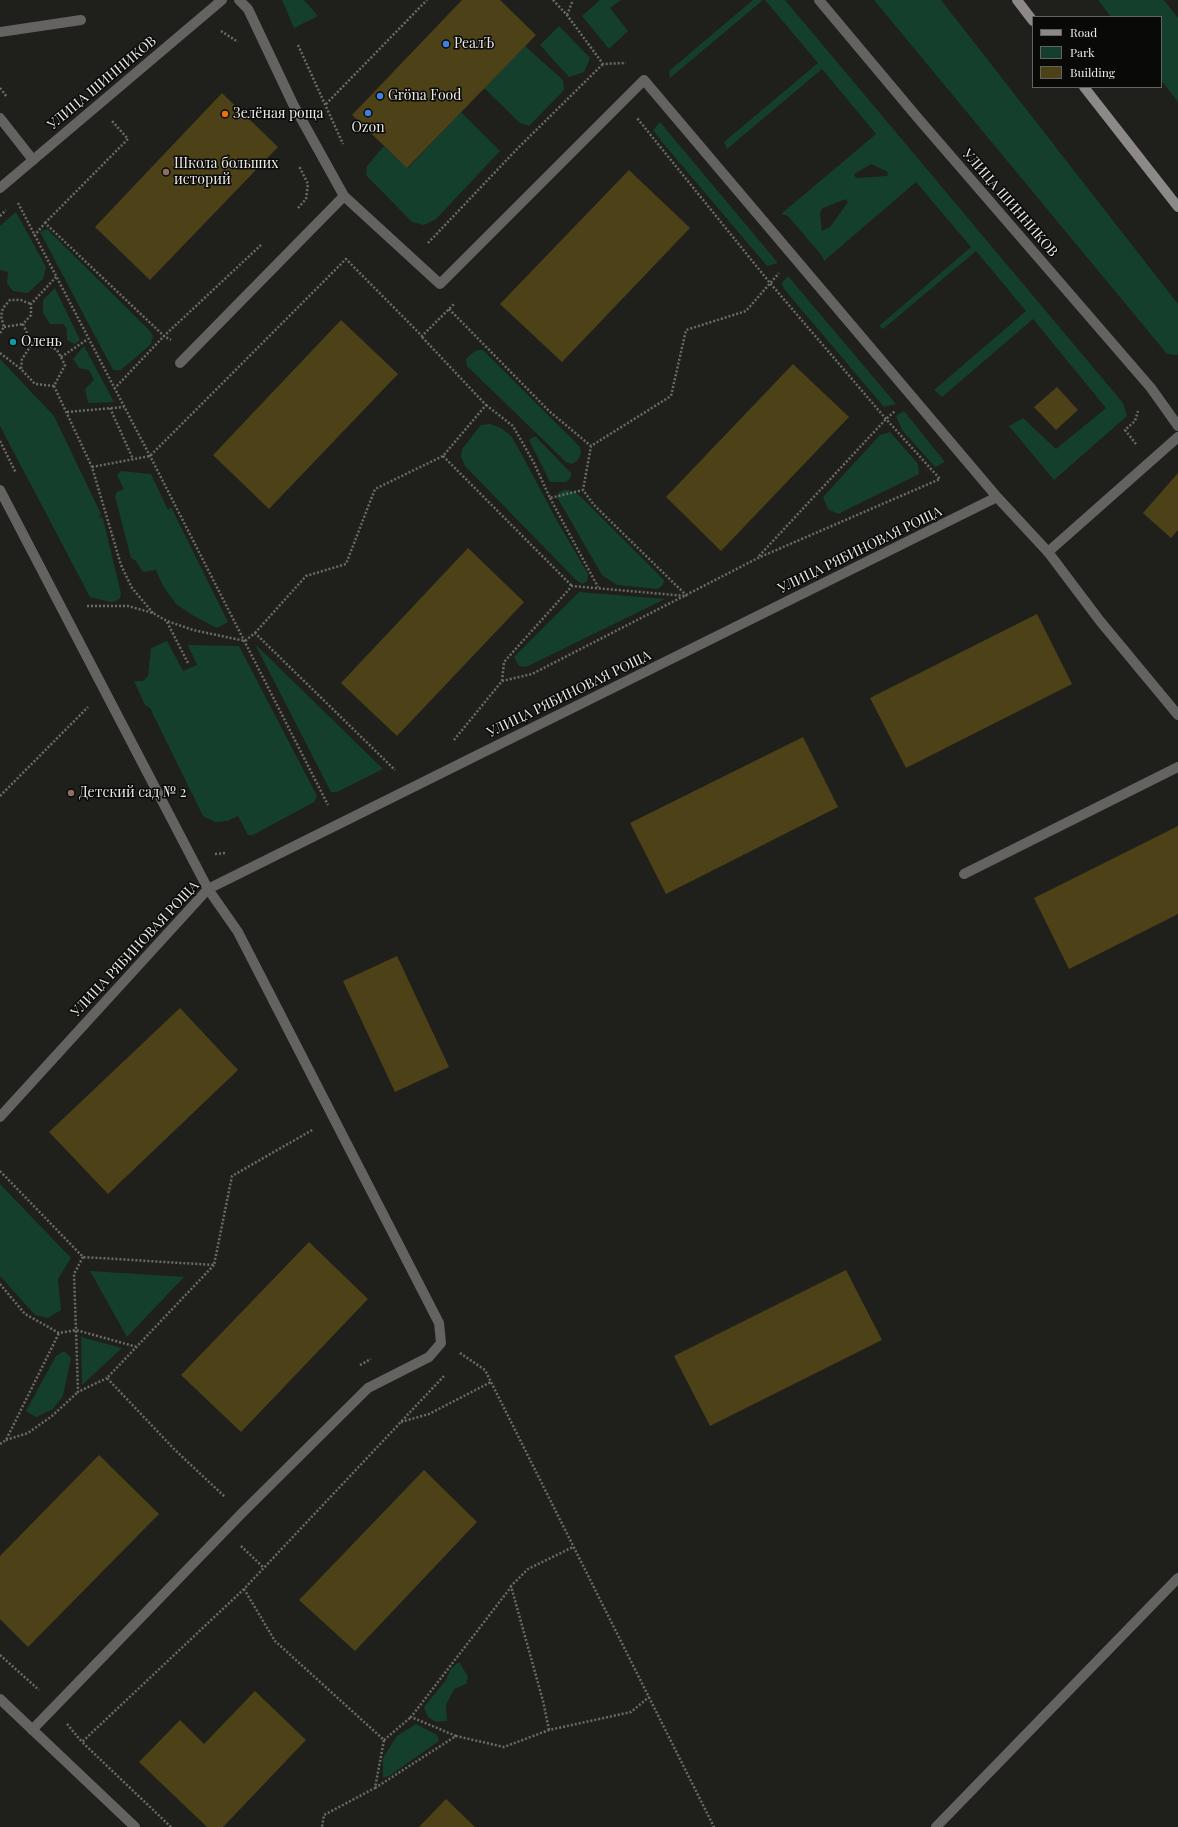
<!DOCTYPE html>
<html>
<head>
<meta charset="utf-8">
<style>
	body { margin:0 }
	#map { position:relative; width:1178px; height:1827px; overflow:hidden; background:#1f1f1b; font-family:"Playfair Display",serif }
	canvas { display:block }
	.legend { position:absolute; left:1032px; top:16px; width:130px; height:72px; box-sizing:border-box; background:#090907; border:1px solid #636361; margin:0; padding:5px 7px; list-style:none; font-size:12px; color:#eae9e7 }
	.legend li { display:flex; align-items:center; gap:8px; height:20px }
	.legend b { width:20px; border:1px solid #636361 }
</style>
</head>
<body>
<div id="map">
<canvas width="1178" height="1827"></canvas>
<ul class="legend">
<li><b style="height:5px;background:#8d8989"></b>Road</li>
<li><b style="height:11px;background:#153f2d"></b>Park</li>
<li><b style="height:11px;background:#4d4217"></b>Building</li>
</ul>
</div>
<script>
const ctx = document.querySelector('canvas').getContext('2d');
ctx.lineJoin = 'round';
function fill(path, color) {
  ctx.fillStyle = color;
  ctx.fill(path, 'evenodd');
}
function toPath(rows) {
  const path = new Path2D();
  for (const r of rows) {
    path.moveTo(r[0], r[1]);
    for (let i = 2; i < r.length; i += 2) path.lineTo(r[i], r[i + 1]);
  }
  return path;
}
function stroke(path, color, width, dash) {
  ctx.strokeStyle = color;
  ctx.lineWidth = width;
  ctx.lineCap = dash ? 'butt' : 'round';
  ctx.setLineDash(dash || []);
  ctx.stroke(path);
}
function write(font, color, halo, rows, align = 'center') {
  ctx.font = font + ' "Playfair Display",serif';
  ctx.lineWidth = 3;
  ctx.setLineDash([]);
  ctx.textBaseline = 'middle';
  ctx.strokeStyle = halo;
  ctx.fillStyle = color;
  for (const [text, x, y, turn = 0] of rows) {
    ctx.save();
    ctx.translate(x, y);
    ctx.rotate((+turn || 0) * Math.PI / 180);
    ctx.textAlign = isNaN(turn) ? turn : align;
    if (halo) ctx.strokeText(text, 0, 0);
    ctx.fillText(text, 0, 0);
    ctx.restore();
  }
}
const green = toPath([
	[282,0,304,0,318,16,294,28],
	[600,0,621,0,610,8,628,31,609,49,582,16],
	[753,0,763,0,670,78,669,71],
	[765,0,785,0,1123,403,1127,416,1054,480,1009,426,1023,418,1056,449,1106,408,1033,319,942,397,934,390,1026,311,976,251,883,329,879,326,971,247,916,182,824,261,822,256,788,216,781,214,876,134,822,69,727,149,724,142,818,63],
	[871,164,888,172,887,176,856,178,854,174],
	[846,199,848,202,830,227,822,231,820,213,823,208],
	[874,0,941,0,1178,304,1178,355,1167,354],
	[1098,0,1164,0,1178,18,1178,102,1161,80,1161,17,1111,17],
	[559,26,590,58,584,72,569,77,540,45],
	[525,46,563,80,564,90,529,126,520,123,484,88],
	[461,112,500,151,436,219,424,225,412,222,366,175,367,166,384,146,408,168],
	[660,122,778,263,767,266,662,142,653,130],
	[16,212,46,267,43,279,28,293,13,291,7,283,8,272,0,270,0,226],
	[47,229,150,331,153,336,151,344,121,370,113,370,40,232],
	[788,276,896,404,884,407,784,289,782,283],
	[55,288,80,340,75,344,67,340,67,329,63,324,50,324,43,313,43,300],
	[84,346,114,402,88,403,85,389,94,380,89,370,79,368,73,359],
	[477,350,483,350,580,447,581,453,578,460,572,464,566,462,467,366,466,359,471,354],
	[0,359,54,416,101,514,98,518,101,517,103,519,121,593,120,598,116,601,110,602,90,597,0,426],
	[904,411,945,462,935,467,902,430,896,416],
	[490,424,501,428,511,436,521,453,556,519,581,562,588,574,587,581,582,584,575,579,465,466,461,457,462,449,481,425],
	[890,432,918,464,919,474,838,514,828,509,823,497,880,435],
	[533,437,536,437,571,473,571,477,566,482,550,482,529,440],
	[121,471,151,474,168,510,171,507,228,622,217,628,192,615,176,604,163,586,156,570,143,572,135,560,131,558,115,496,117,492,124,489,117,475],
	[565,490,570,490,579,495,664,580,663,585,658,589,617,585,602,575,557,497,559,492],
	[579,592,665,599,526,667,519,666,514,657],
	[167,641,183,671,197,665,188,645,239,646,317,796,314,802,253,835,248,835,238,816,227,821,215,822,203,816,150,708,145,705,134,681,143,681,148,676,151,648],
	[255,644,383,769,337,792,331,792],
	[0,1184,71,1258,58,1279,61,1310,48,1318,35,1315,0,1276],
	[90,1271,184,1277,127,1337],
	[81,1337,122,1348,82,1385],
	[64,1351,71,1358,63,1396,53,1409,36,1417,26,1411,56,1356],
	[457,1663,460,1663,468,1677,466,1684,454,1689,446,1705,447,1721,436,1722,428,1717,424,1707,446,1680,450,1670],
	[416,1724,437,1735,439,1741,389,1776,383,1778,383,1758,397,1736]
]);
const building = toPath([
	[462,0,500,0,536,35,407,168,352,115],
	[222,93,278,147,150,280,95,227],
	[629,170,690,228,562,362,500,304],
	[341,320,398,374,269,509,213,455],
	[793,364,849,417,721,551,666,497],
	[1057,387,1078,410,1056,430,1034,407],
	[1178,473,1178,530,1171,538,1143,513],
	[468,548,524,602,397,736,341,683],
	[1037,614,1072,684,906,768,870,698],
	[803,737,838,807,666,894,630,823],
	[1178,826,1178,914,1069,969,1034,898],
	[397,956,449,1067,395,1092,343,981],
	[180,1008,238,1070,108,1194,49,1132],
	[309,1242,368,1299,241,1432,181,1375],
	[846,1270,882,1340,710,1426,674,1356],
	[99,1455,159,1514,28,1647,0,1619,0,1556],
	[424,1470,477,1522,355,1651,299,1600],
	[255,1691,306,1740,223,1827,207,1827,139,1762,180,1720,204,1744],
	[446,1799,475,1827,419,1827]
]);
const path = toPath([
	[553,0,567,15,603,64,626,63],
	[567,15,573,0],
	[221,31,238,42],
	[298,45,343,144],
	[0,88,7,97],
	[326,104,427,0],
	[18,203,150,456,328,805],
	[298,208,306,199,308,184,299,166],
	[0,216,6,210],
	[45,223,128,139,112,121],
	[34,236,45,223,164,336,171,340],
	[428,243,517,149,603,64],
	[449,309,549,411,591,446],
	[4,327,23,324],
	[0,333,4,327,1,316,3,308,10,300,21,300,31,304],
	[32,344,23,324,31,315,31,304,56,277],
	[0,353,21,369],
	[61,357,88,339],
	[54,386,35,384,21,369,22,359,32,344,40,341,57,350,65,365,54,386,92,467,121,565,132,588,153,613],
	[114,389,164,336,261,245],
	[486,405,513,426,534,463,550,498,583,490],
	[110,408,133,459],
	[67,412,124,407],
	[0,441,16,473],
	[1136,444,1125,430,1135,421,1138,411],
	[443,456,572,586],
	[92,467,150,456,346,259,422,336,455,303],
	[550,498,598,587],
	[759,556,886,419,895,411],
	[687,596,594,505,583,490,591,446,671,396,686,330,746,311,779,273],
	[87,606,128,606,153,613,167,621,193,630,245,641,255,633,395,770],
	[167,622,188,663],
	[255,633,306,576,346,564,375,489,443,456,486,405,422,337],
	[502,681,504,662,572,586,686,596],
	[454,740,502,681,532,674,758,558,940,479,886,419,770,283,637,118],
	[0,796,88,707],
	[215,854,226,853],
	[0,1171,83,1257,214,1265,232,1176,314,1129],
	[83,1257,74,1274,76,1330,137,1347],
	[214,1265,107,1378,175,1450,225,1497],
	[0,1284,25,1314,59,1333,76,1330,78,1392,107,1378],
	[460,1353,485,1370,714,1827],
	[360,1365,371,1359],
	[401,1422,429,1414,491,1382],
	[6,1440,28,1433,52,1416,78,1392],
	[0,1444,6,1440,59,1333],
	[241,1546,264,1568],
	[244,1589,275,1641,384,1740,375,1788,324,1815,322,1827],
	[0,1655,39,1690],
	[67,1724,82,1742],
	[549,1730,543,1701,511,1586,528,1569,573,1547],
	[456,1736,411,1717,511,1587],
	[384,1740,411,1717],
	[375,1788,456,1736,504,1747,549,1730,631,1712,649,1697],
	[171,1827,82,1742,244,1589,444,1376]
]);
const service = toPath([
	[0,32,81,20],
	[0,118,33,160],
	[0,490,208,889,238,932,439,1323,441,1343,429,1357,368,1388,242,1513,32,1730],
	[1048,552,1100,621,1178,715],
	[964,874,1178,767],
	[936,1827,1178,1578]
]);
const minor = toPath([
	[239,0,248,9,293,104,344,196,440,284,644,80,997,497],
	[819,0,917,117,1151,388,1178,426],
	[0,188,222,0],
	[180,363,344,196],
	[0,1117,208,889,997,497,1048,552,1178,437],
	[0,1699,135,1827]
]);
const secondary = toPath([
	[1017,0,1033,21],
	[1084,87,1178,207]
]);
const markers = [
	[446,44,4,"#3f7fe0"],
	[380,96,4,"#3f7fe0"],
	[368,113,4,"#3f7fe0"],
	[225,114,4,"#e8710a"],
	[166,172,4,"#8d6e63"],
	[13,342,4,"#0f9aa8"],
	[71,793,4,"#8d6e63"]
];
const poiNames = [
	["РеалЪ",454,44],
	["Gröna Food",388,96],
	["Зелёная роща",233,114],
	["Ozon",368,128,"center"],
	["Школа больших",174,164],
	["историй",174,180],
	["Олень",21,342],
	["Детский сад № 2",79,793]
];
const streetNames = [
	["УЛИЦА ШИННИКОВ",102,83,-40],
	["УЛИЦА ШИННИКОВ",1010,203,49],
	["УЛИЦА РЯБИНОВАЯ РОЩА",860,550,-26],
	["УЛИЦА РЯБИНОВАЯ РОЩА",569,694,-26],
	["УЛИЦА РЯБИНОВАЯ РОЩА",135,949,-47]
];
fill(green, '#153f2d');
fill(building, '#4d4217');
stroke(path, '#6b6b68', 2.5, [2, 2]);
stroke(service, '#656262', 10);
stroke(minor, '#656262', 10);
stroke(secondary, '#8d8989', 10);
for (const [x, y, r, color] of markers) {
  const dot = new Path2D();
  dot.arc(x, y, r, 0, 2 * Math.PI);
  ctx.fillStyle = color;
  ctx.fill(dot);
  stroke(dot, '#090907', 1.5);
}
write('14px', '#eae9e7', '#090907', poiNames, 'left');
write('14px', '#eae9e7', '#090907', streetNames);
</script>
</body>
</html>
